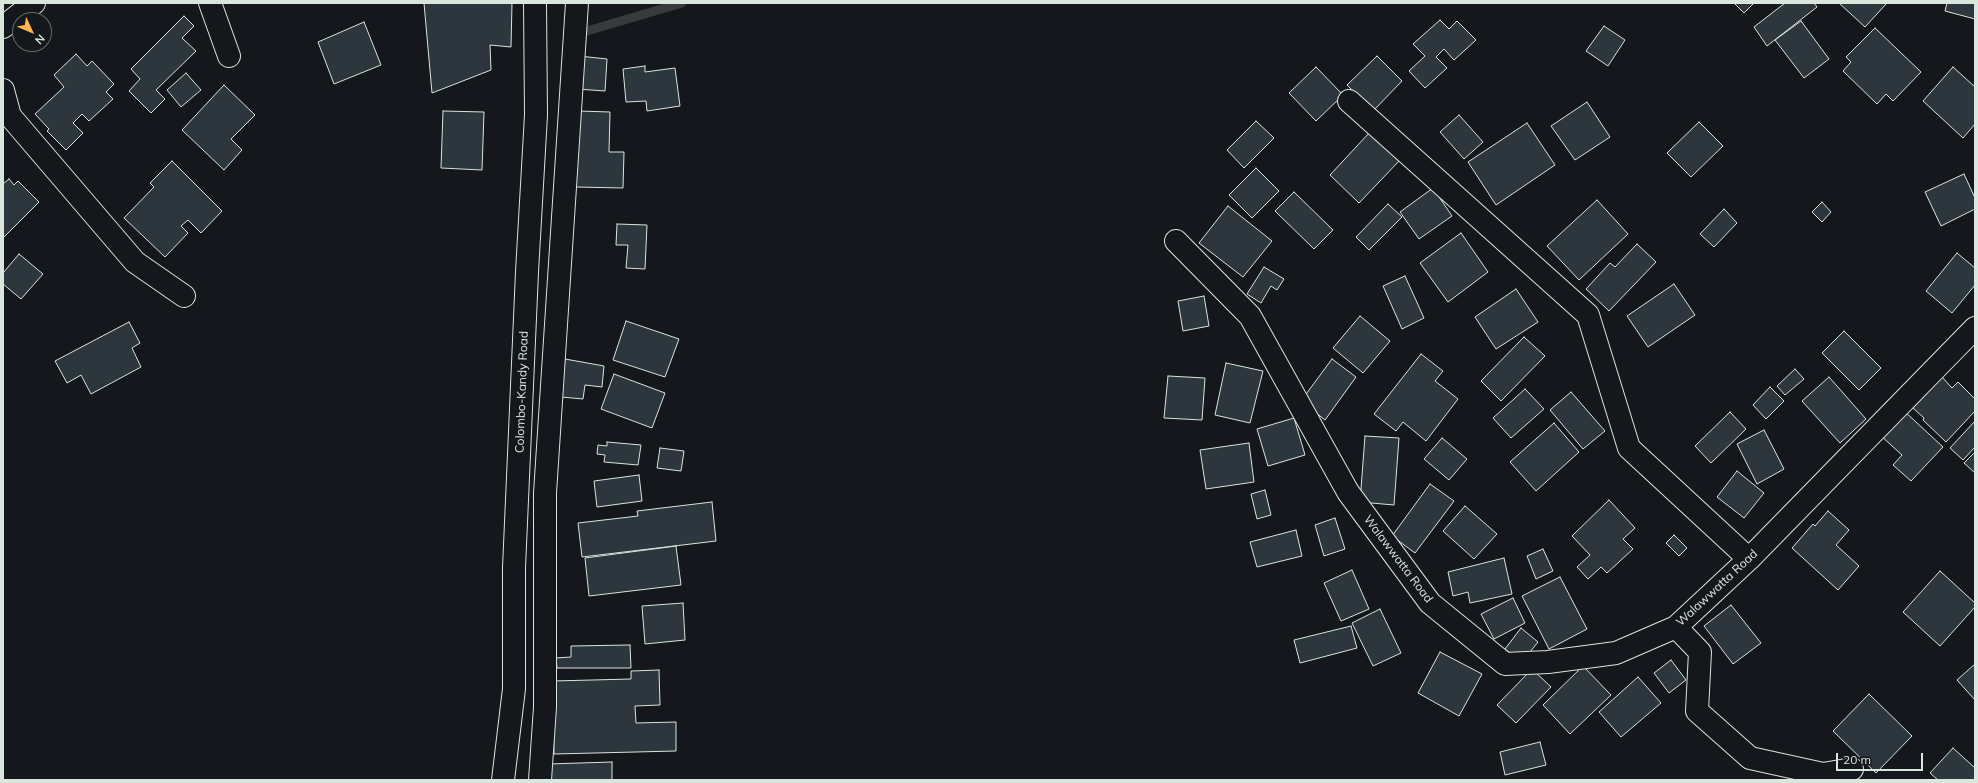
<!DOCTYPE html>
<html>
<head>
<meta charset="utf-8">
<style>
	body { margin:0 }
	#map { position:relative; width:1978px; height:783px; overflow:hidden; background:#14181c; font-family:Mulish,sans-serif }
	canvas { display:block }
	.frame { position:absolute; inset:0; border:4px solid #d8e6dc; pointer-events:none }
	.north { position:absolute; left:12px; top:12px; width:40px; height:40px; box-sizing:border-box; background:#14181c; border:1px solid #626a69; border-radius:50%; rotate:134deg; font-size:11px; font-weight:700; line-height:16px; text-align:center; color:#d8e6dc }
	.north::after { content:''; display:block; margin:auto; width:14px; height:18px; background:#ffb74d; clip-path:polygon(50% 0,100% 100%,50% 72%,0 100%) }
	.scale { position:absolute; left:1836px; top:753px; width:87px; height:18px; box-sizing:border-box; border:2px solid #d8e6dc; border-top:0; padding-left:5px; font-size:12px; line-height:14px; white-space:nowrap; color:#d8e6dc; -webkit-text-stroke:3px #14181c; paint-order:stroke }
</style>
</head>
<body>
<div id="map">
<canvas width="1978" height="783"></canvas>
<div class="frame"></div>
<div class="north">N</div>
<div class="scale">20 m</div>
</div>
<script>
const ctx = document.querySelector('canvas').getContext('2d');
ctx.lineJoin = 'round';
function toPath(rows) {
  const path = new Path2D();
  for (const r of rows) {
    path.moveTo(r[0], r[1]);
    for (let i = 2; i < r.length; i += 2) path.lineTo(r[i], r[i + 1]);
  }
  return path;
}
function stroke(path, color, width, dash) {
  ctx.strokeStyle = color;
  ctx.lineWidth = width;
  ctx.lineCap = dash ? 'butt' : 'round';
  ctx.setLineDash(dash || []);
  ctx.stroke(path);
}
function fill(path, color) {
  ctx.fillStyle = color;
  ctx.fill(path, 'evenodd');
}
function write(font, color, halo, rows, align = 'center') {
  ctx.font = font + ' Mulish,sans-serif';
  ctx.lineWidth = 3;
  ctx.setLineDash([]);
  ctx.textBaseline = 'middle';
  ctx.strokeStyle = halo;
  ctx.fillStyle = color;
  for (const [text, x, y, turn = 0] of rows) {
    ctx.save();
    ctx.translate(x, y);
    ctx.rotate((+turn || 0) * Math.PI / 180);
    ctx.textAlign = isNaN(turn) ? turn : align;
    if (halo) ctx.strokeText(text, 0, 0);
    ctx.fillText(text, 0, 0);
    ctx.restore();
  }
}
const stream = toPath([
	[587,31,682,3]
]);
const building = toPath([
	[424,3,512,3,511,47,490,45,491,70,432,93,424,3],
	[1734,3,1754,3,1744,13,1734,3],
	[1785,3,1814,3,1817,7,1767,46,1754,27,1785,3],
	[1839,3,1887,3,1865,27,1839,3],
	[1947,3,1975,3,1975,19,1945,11,1947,3],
	[184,16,194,26,182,38,196,51,156,90,165,99,151,113,129,91,140,79,131,69,184,16],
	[1440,20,1449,29,1457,21,1476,40,1454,60,1444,49,1436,57,1447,68,1425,88,1409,71,1425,56,1413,44,1440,20],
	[1801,21,1829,59,1804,78,1775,40,1801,21],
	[364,22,381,65,334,84,318,42,364,22],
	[1604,26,1625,40,1608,66,1586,51,1604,26],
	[1875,28,1921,72,1893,101,1886,94,1877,104,1843,71,1851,62,1846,57,1875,28],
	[76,54,87,66,92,61,114,84,106,92,113,99,89,121,82,114,73,123,83,133,66,150,47,131,49,129,35,114,64,87,54,75,76,54],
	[579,56,607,59,605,91,577,89,579,56],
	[1377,56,1402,81,1373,111,1347,85,1377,56],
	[645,66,645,72,675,68,680,106,647,111,646,101,626,102,623,69,645,66],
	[1316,67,1343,95,1316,121,1289,93,1316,67],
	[1953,67,1975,87,1975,124,1963,138,1923,101,1953,67],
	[186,73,201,90,181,107,167,90,186,73],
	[224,85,255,115,231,139,242,150,224,170,182,130,224,85],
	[1587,102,1610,137,1575,160,1551,126,1587,102],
	[443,111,484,112,482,170,441,168,443,111],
	[578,111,610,112,609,152,624,152,623,188,576,187,578,111],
	[1459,115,1483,142,1464,159,1440,132,1459,115],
	[1256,121,1274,138,1244,168,1227,150,1256,121],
	[1699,122,1723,146,1691,177,1667,153,1699,122],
	[1527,123,1555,165,1496,205,1468,162,1527,123],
	[1370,132,1400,160,1359,203,1330,175,1370,132],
	[172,161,222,211,201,233,188,220,181,226,188,233,165,257,124,218,154,187,150,183,172,161],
	[1256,168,1279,191,1252,218,1229,195,1256,168],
	[1964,174,1975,198,1975,209,1941,226,1925,192,1964,174],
	[9,179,14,185,18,181,39,202,3,238,3,184,9,179],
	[1433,188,1452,216,1419,239,1400,212,1433,188],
	[1294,192,1333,230,1314,249,1275,211,1294,192],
	[1597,200,1628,234,1579,280,1547,246,1597,200],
	[1822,202,1831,212,1822,222,1812,212,1822,202],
	[1388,204,1402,217,1369,250,1356,237,1388,204],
	[1228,206,1272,241,1243,277,1199,243,1228,206],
	[1724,209,1737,223,1714,247,1700,234,1724,209],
	[617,224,647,225,645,269,626,268,628,245,616,245,617,224],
	[1461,233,1488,272,1448,302,1420,263,1461,233],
	[1637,244,1656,262,1609,311,1586,289,1610,263,1615,267,1637,244],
	[1957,253,1975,268,1975,285,1952,313,1926,291,1957,253],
	[19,254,43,274,21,299,3,284,3,273,19,254],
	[1264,267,1284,279,1277,290,1271,286,1261,303,1247,294,1264,267],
	[1405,276,1424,318,1402,329,1383,286,1405,276],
	[1674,284,1695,315,1648,347,1627,316,1674,284],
	[1516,289,1538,322,1496,349,1475,317,1516,289],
	[1204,296,1209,326,1183,331,1178,301,1204,296],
	[1360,316,1390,341,1363,373,1333,348,1360,316],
	[626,321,679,339,665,377,613,360,626,321],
	[129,322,140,343,132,348,141,367,91,394,81,375,67,383,55,361,129,322],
	[1844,331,1881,368,1859,390,1822,353,1844,331],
	[1524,337,1545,356,1501,401,1481,381,1524,337],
	[1421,354,1443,371,1435,381,1458,399,1426,441,1403,422,1396,431,1374,414,1421,354],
	[565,359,604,366,602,387,585,385,583,399,561,397,565,359],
	[1332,359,1356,377,1325,420,1301,401,1332,359],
	[1226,363,1263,371,1250,423,1215,415,1226,363],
	[1795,369,1804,379,1785,395,1777,386,1795,369],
	[614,374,665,393,652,428,601,409,614,374],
	[1168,376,1205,378,1202,420,1164,418,1168,376],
	[1829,377,1866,419,1840,443,1802,401,1829,377],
	[1942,377,1952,388,1958,382,1975,399,1975,411,1946,442,1923,420,1924,418,1913,408,1942,377],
	[1770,387,1784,401,1766,419,1753,405,1770,387],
	[1525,389,1544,409,1511,438,1493,418,1525,389],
	[1571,392,1605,431,1583,449,1550,410,1571,392],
	[1903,410,1943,447,1911,481,1893,465,1902,455,1880,435,1903,410],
	[1730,412,1746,429,1711,463,1695,446,1730,412],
	[1294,418,1305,455,1268,466,1257,429,1294,418],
	[1975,421,1975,447,1963,460,1950,448,1975,421],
	[1554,423,1579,452,1536,491,1510,462,1554,423],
	[1764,430,1784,469,1757,484,1737,444,1764,430],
	[1365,436,1399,438,1394,505,1360,502,1365,436],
	[1442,438,1467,459,1449,480,1424,459,1442,438],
	[607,442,641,445,638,465,604,462,605,455,597,454,598,445,607,446,607,442],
	[1249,443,1254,482,1206,489,1200,450,1249,443],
	[660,448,684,451,681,471,657,468,660,448],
	[1975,452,1975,473,1964,463,1975,452],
	[1737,471,1764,493,1744,518,1717,497,1737,471],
	[639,475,642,501,597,507,594,481,639,475],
	[1430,484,1454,501,1415,553,1392,536,1430,484],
	[1265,490,1271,515,1257,519,1251,494,1265,490],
	[1609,500,1635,528,1623,539,1633,549,1607,573,1601,567,1588,579,1577,567,1590,555,1572,536,1609,500],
	[712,502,716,541,582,557,578,523,638,516,637,511,712,502],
	[1465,506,1497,534,1474,559,1443,531,1465,506],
	[1828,511,1849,530,1836,545,1859,566,1838,590,1792,548,1813,524,1815,526,1828,511],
	[1335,518,1345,549,1324,556,1315,525,1335,518],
	[1296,530,1302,556,1257,567,1250,542,1296,530],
	[1674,535,1687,548,1679,556,1666,543,1674,535],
	[676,546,681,585,589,596,585,558,676,546],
	[1543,549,1553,571,1536,579,1527,556,1543,549],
	[1504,558,1512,594,1470,603,1468,592,1453,596,1448,572,1504,558],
	[1352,570,1369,609,1341,621,1324,583,1352,570],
	[1940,571,1975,603,1975,607,1940,646,1903,612,1940,571],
	[1560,577,1587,629,1549,649,1522,596,1560,577],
	[1513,598,1525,623,1494,639,1481,614,1513,598],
	[683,603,685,640,645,644,642,606,683,603],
	[1731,605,1761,643,1733,664,1704,626,1731,605],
	[1380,609,1401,653,1373,666,1352,623,1380,609],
	[1351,626,1357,648,1300,663,1294,640,1351,626],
	[1521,628,1538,642,1522,662,1505,649,1521,628],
	[630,645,631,668,557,668,556,658,571,657,571,646,630,645],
	[1440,652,1482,674,1459,716,1418,693,1440,652],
	[1671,660,1686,680,1669,693,1654,673,1671,660],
	[1975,664,1975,700,1957,680,1975,664],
	[1583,666,1611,695,1570,734,1543,705,1583,666],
	[1532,669,1551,687,1516,723,1497,705,1532,669],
	[659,670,660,705,635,706,636,723,676,722,676,751,554,754,553,681,631,679,631,671,659,670],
	[1638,677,1661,703,1621,737,1599,712,1638,677],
	[1869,694,1912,736,1876,773,1833,731,1869,694],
	[1540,742,1546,765,1505,775,1500,752,1540,742],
	[1953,748,1975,768,1975,780,1938,780,1930,773,1953,748],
	[612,762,612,780,548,780,548,764,612,762]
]);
const minor = toPath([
	[210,3,229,56],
	[3,27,34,3],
	[3,90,10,116,135,262,184,296],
	[1349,101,1588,315,1629,448,1749,559],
	[1176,241,1250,316,1348,492,1430,603,1505,664,1548,662,1616,653,1676,627,1749,559,1975,328],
	[1676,627,1700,652,1697,711,1750,758,1823,774,1852,769]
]);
const trunk = toPath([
	[503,780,514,689,514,568,527,272,536,115,535,3],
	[540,780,545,707,545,493,577,3]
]);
const streetNames = [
	["Colombo-Kandy Road",522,392,-88],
	["Walawwatta Road",1398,559,53],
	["Walawwatta Road",1717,588,-43]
];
stroke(stream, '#363b3e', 9);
fill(building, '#2c363c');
stroke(building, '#d8e6dc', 1);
stroke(minor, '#d8e6dc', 24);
stroke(trunk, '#d8e6dc', 24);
stroke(minor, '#14181c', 22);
stroke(trunk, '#14181c', 22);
write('12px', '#d8e6dc', '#14181c', streetNames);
</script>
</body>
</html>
